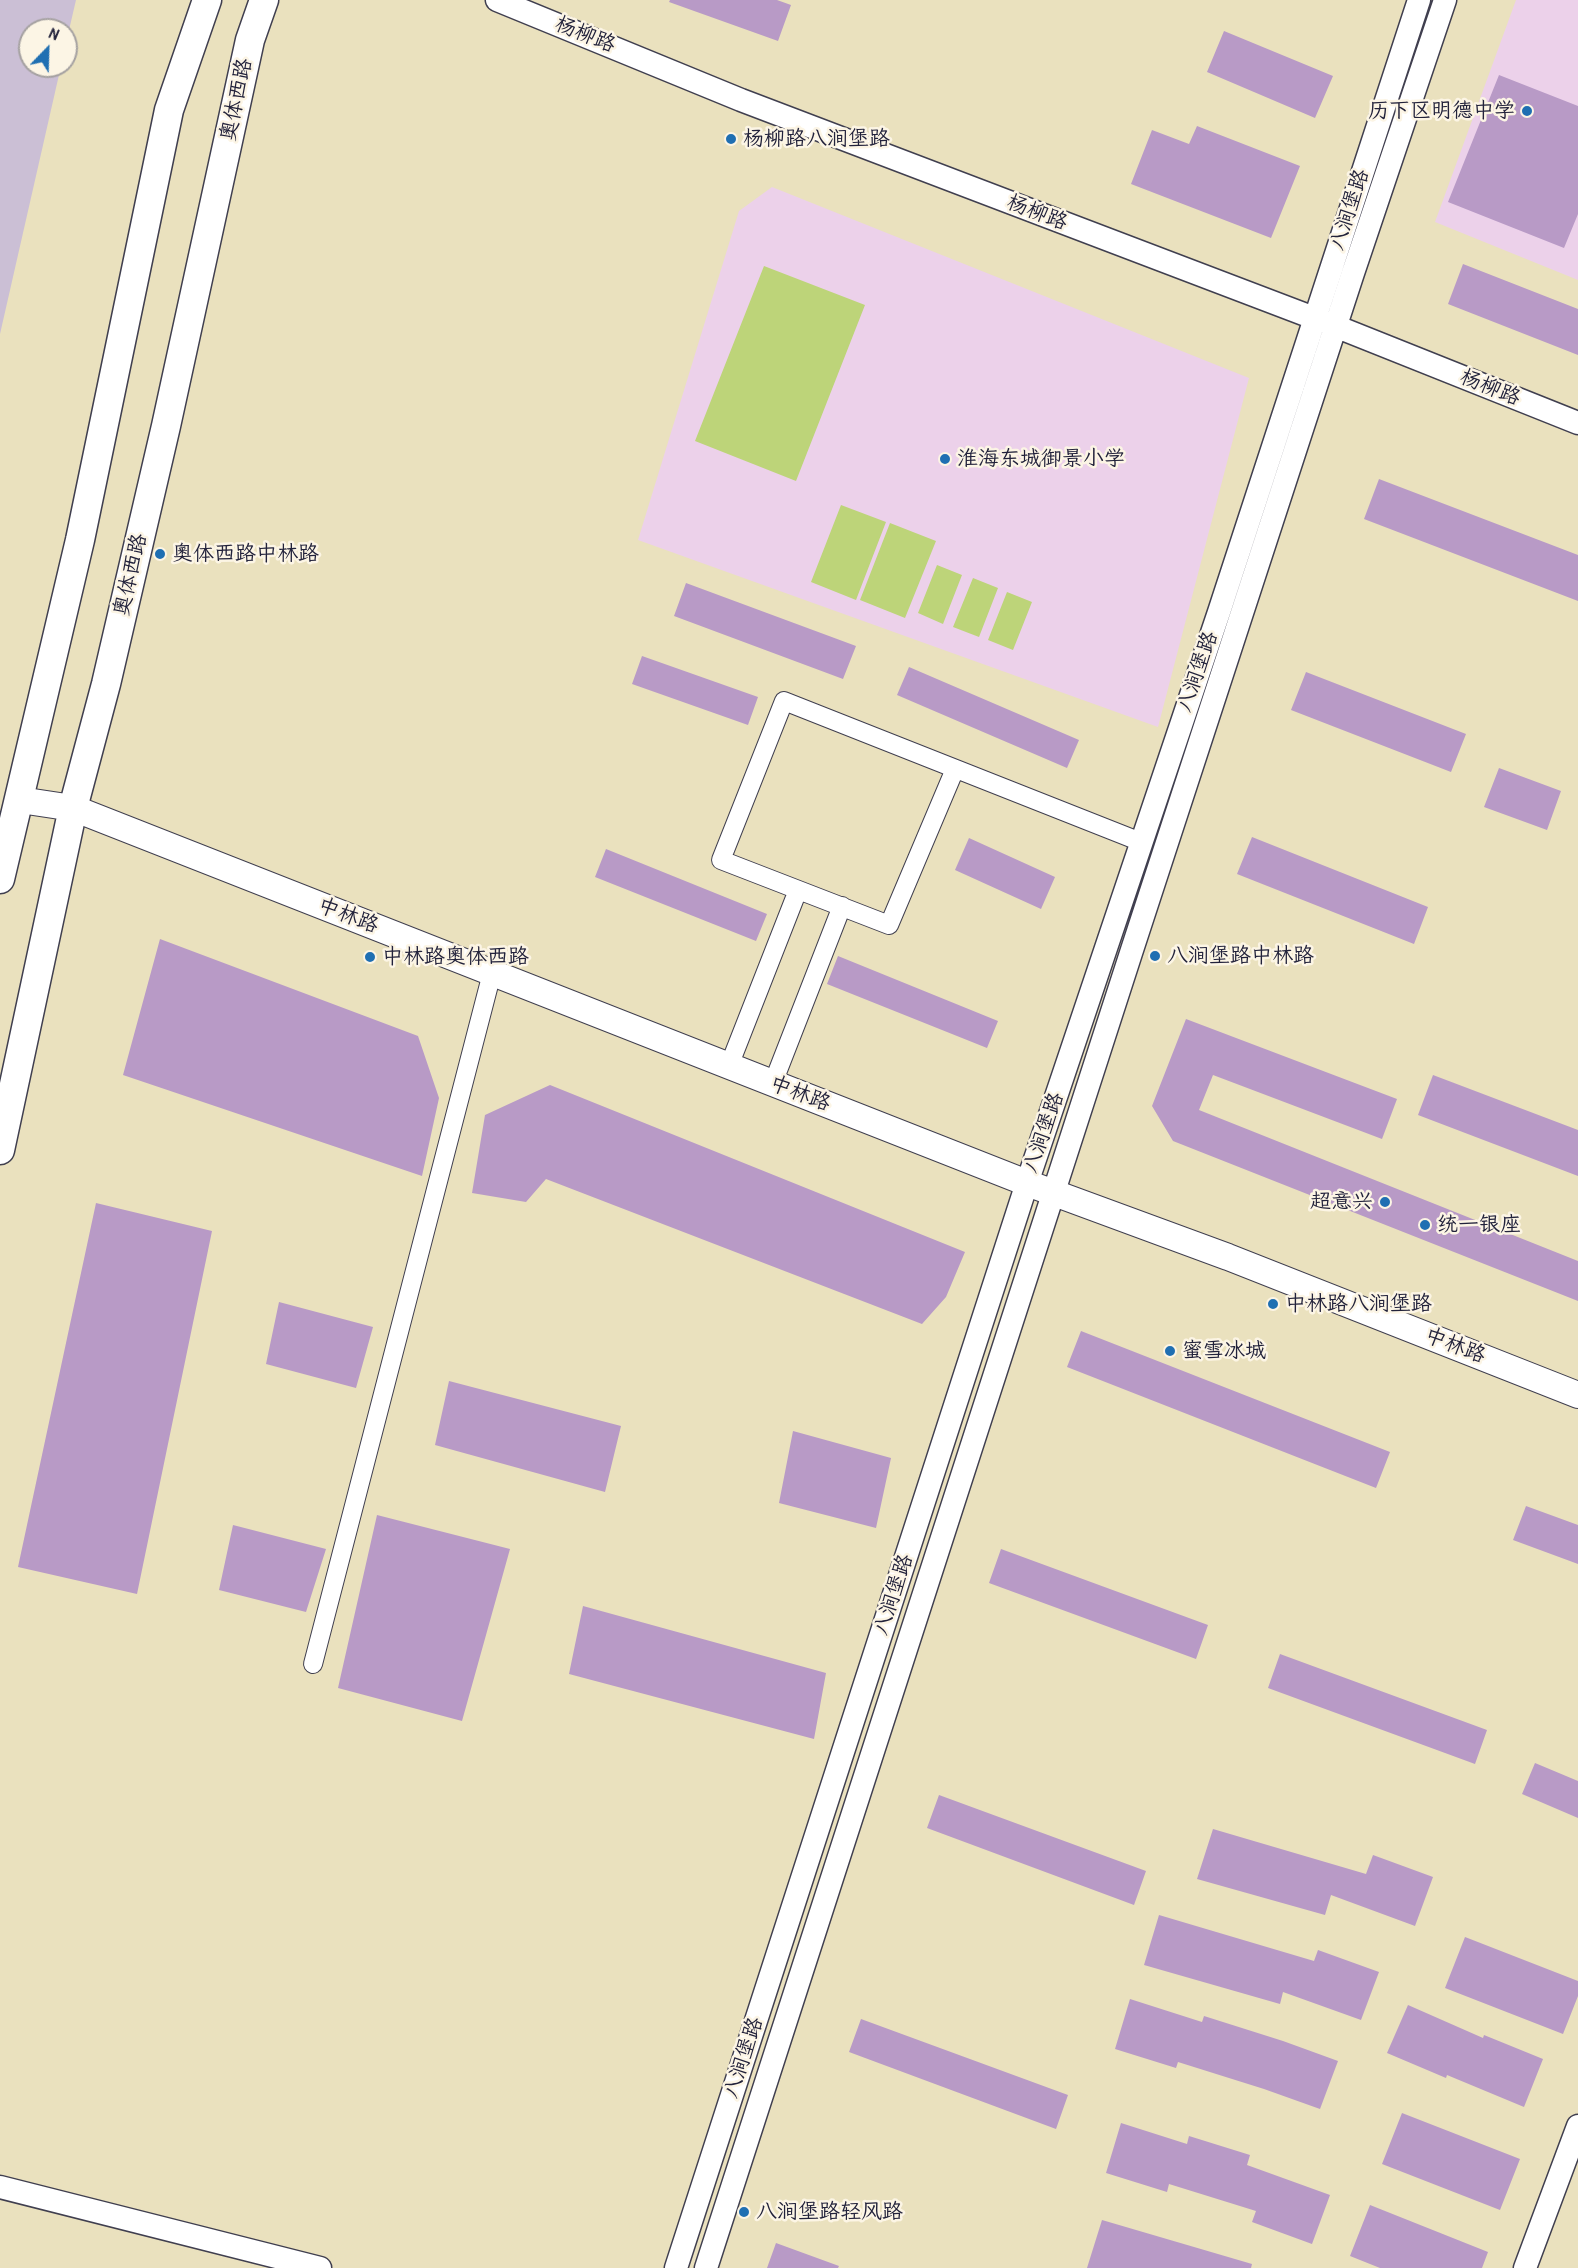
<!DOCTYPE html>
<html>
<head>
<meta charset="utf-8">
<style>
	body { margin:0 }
	#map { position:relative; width:1578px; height:2268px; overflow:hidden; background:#eae1be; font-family:"Patrick Hand",sans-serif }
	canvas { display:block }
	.north { position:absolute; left:18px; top:18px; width:60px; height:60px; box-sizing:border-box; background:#fcf5e5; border:2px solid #a5a1a1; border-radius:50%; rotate:23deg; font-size:16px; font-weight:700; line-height:24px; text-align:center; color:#22223b }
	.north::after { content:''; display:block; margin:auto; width:21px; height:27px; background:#1f6fb2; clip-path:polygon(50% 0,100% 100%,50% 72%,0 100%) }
</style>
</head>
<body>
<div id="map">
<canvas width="1578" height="2268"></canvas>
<div class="north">N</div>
</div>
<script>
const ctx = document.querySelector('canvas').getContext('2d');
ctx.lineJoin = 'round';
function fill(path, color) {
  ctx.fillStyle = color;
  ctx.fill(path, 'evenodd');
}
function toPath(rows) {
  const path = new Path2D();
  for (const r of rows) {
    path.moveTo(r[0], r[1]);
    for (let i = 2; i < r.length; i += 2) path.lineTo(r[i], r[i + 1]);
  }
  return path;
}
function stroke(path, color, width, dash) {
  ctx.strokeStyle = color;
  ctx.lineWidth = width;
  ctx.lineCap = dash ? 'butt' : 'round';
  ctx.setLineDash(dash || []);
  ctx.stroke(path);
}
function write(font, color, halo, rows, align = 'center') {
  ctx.font = font + ' "Patrick Hand","LXGW WenKai TC",sans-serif';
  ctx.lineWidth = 5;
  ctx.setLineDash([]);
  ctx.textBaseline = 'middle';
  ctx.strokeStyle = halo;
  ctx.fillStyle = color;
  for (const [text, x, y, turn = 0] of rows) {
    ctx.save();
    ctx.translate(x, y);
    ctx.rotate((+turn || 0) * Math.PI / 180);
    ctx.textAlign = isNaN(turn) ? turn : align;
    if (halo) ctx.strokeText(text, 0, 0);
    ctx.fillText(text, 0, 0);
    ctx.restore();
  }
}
const built = toPath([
	[1516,0,1578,0,1578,280,1435,222],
	[772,187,1249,378,1158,727,638,540,739,211]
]);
const industrial = toPath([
	[0,0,76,0,66,43,66,30,30,30,30,66,61,66,0,334]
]);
const green = toPath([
	[764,266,865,305,796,481,695,441],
	[841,505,886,522,856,600,811,582],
	[890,523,936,541,905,618,860,600],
	[937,565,962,575,943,624,918,613],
	[973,578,998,588,979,637,953,627],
	[1007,592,1032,602,1013,650,988,640]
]);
const building = toPath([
	[670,0,777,0,791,5,778,41,669,2],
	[1224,31,1333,76,1315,118,1207,72],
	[1499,75,1578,106,1578,214,1564,248,1448,202],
	[1197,126,1300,166,1271,238,1131,184,1152,130,1189,144],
	[1463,264,1578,309,1578,355,1448,304],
	[1379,479,1578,555,1578,601,1364,519],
	[686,583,856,646,843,679,674,616],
	[642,656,758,697,748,725,632,684],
	[909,667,1079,740,1067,768,897,695],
	[1306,672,1466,734,1451,772,1291,710],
	[1499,768,1561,791,1547,830,1484,807],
	[1252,837,1428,907,1414,944,1237,874],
	[969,838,1055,877,1041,909,955,870],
	[606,849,767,914,756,941,595,877],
	[160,939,418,1036,439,1098,422,1176,123,1075],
	[838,956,998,1021,987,1048,827,984],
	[1186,1019,1397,1099,1382,1139,1213,1075,1199,1110,1578,1261,1578,1301,1173,1141,1152,1106],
	[1433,1075,1578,1130,1578,1176,1418,1115],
	[550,1085,965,1252,946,1297,922,1324,546,1179,526,1202,472,1193,485,1115],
	[96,1203,212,1231,137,1594,18,1567],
	[279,1302,373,1327,356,1388,266,1364],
	[1081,1331,1390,1452,1376,1488,1067,1367],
	[449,1381,621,1426,605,1492,435,1445],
	[793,1431,891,1458,876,1528,779,1503],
	[1526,1506,1578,1525,1578,1564,1513,1540],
	[377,1515,510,1549,462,1721,338,1688],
	[233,1525,326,1549,306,1612,219,1590],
	[1001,1549,1208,1625,1196,1659,989,1583],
	[583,1606,826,1673,814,1739,569,1674],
	[1280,1654,1487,1730,1475,1764,1268,1688],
	[1535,1763,1578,1781,1578,1818,1522,1794],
	[939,1795,1146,1871,1134,1905,927,1828],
	[1213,1829,1366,1874,1373,1855,1433,1877,1415,1926,1331,1895,1325,1915,1197,1879],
	[1159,1915,1314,1961,1318,1950,1379,1972,1361,2020,1283,1992,1280,2004,1144,1965],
	[1465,1937,1578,1981,1578,1996,1563,2034,1445,1988],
	[1130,1999,1202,2022,1204,2016,1283,2041,1338,2061,1320,2109,1264,2089,1178,2062,1176,2068,1115,2049],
	[1408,2005,1483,2038,1484,2035,1543,2059,1524,2107,1447,2075,1446,2078,1387,2053],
	[861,2019,1068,2095,1056,2129,849,2052],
	[1402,2113,1520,2159,1500,2210,1382,2164],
	[1121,2123,1187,2144,1189,2136,1250,2155,1247,2165,1330,2195,1312,2244,1252,2222,1256,2211,1169,2184,1167,2192,1106,2173],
	[1370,2205,1488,2252,1482,2268,1380,2268,1350,2256],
	[1102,2220,1252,2264,1251,2268,1087,2268],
	[776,2243,839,2266,838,2268,767,2268]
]);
const minor = toPath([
	[955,769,889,925,721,860,784,701,1141,842],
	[729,1066,798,890],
	[773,1083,842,906],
	[313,1664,492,973]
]);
const tertiary = toPath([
	[497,0,741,100,1335,326,1578,423],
	[0,2187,320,2268],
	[676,2268,1027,1183,1219,612,1419,0],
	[706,2268,1131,953,1353,273,1445,0],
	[1525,2268,1578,2126]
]);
const secondary = toPath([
	[20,800,73,808,1027,1183,1228,1257,1578,1395]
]);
const primary = toPath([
	[0,879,80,540,169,110,207,0],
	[0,1150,73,808,106,684,166,426,250,40,264,0]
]);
const markers = [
	[1527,111,6,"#1f6fb2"],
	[731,139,6,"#1f6fb2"],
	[945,459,6,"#1f6fb2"],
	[160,554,6,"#1f6fb2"],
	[1155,956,6,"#1f6fb2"],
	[370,957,6,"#1f6fb2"],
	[1385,1202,6,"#1f6fb2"],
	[1425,1225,6,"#1f6fb2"],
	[1273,1304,6,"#1f6fb2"],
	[1170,1351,6,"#1f6fb2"],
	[744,2212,6,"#1f6fb2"]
];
const streetNames = [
	["杨柳路",585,35,22],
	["奥体西路",237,100,-78],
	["八涧堡路",1350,210,-72],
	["杨柳路",1037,213,21],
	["杨柳路",1490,388,22],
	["奥体西路",131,575,-77],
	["八涧堡路",1198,672,-71],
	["中林路",348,916,21],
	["中林路",800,1094,21],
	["八涧堡路",1044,1133,-71],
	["中林路",1455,1346,21],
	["八涧堡路",894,1595,-72],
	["八涧堡路",744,2058,-72]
];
const poiNames = [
	["历下区明德中学",1515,111,"right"],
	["杨柳路八涧堡路",743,139],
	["淮海东城御景小学",957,459],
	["奥体西路中林路",172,554],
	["八涧堡路中林路",1167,956],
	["中林路奥体西路",382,957],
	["超意兴",1373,1202,"right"],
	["统一银座",1437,1225],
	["中林路八涧堡路",1285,1304],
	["蜜雪冰城",1182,1351],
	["八涧堡路轻风路",756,2212]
];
fill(built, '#ecd1ea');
fill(industrial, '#cbbfd5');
fill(green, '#bdd479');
fill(building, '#b89ac6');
stroke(minor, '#403f4f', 20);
stroke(tertiary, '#403f4f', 25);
stroke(secondary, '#403f4f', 28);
stroke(primary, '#403f4f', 31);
stroke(minor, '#fff', 18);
stroke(tertiary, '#fff', 22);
stroke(secondary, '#fff', 26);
stroke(primary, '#fff', 28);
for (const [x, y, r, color] of markers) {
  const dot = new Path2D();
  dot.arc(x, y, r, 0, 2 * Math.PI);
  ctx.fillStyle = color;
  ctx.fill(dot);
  stroke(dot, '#fcf5e5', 2);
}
write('21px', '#22223b', '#fcf5e5', streetNames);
write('21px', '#22223b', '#fcf5e5', poiNames, 'left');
</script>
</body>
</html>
